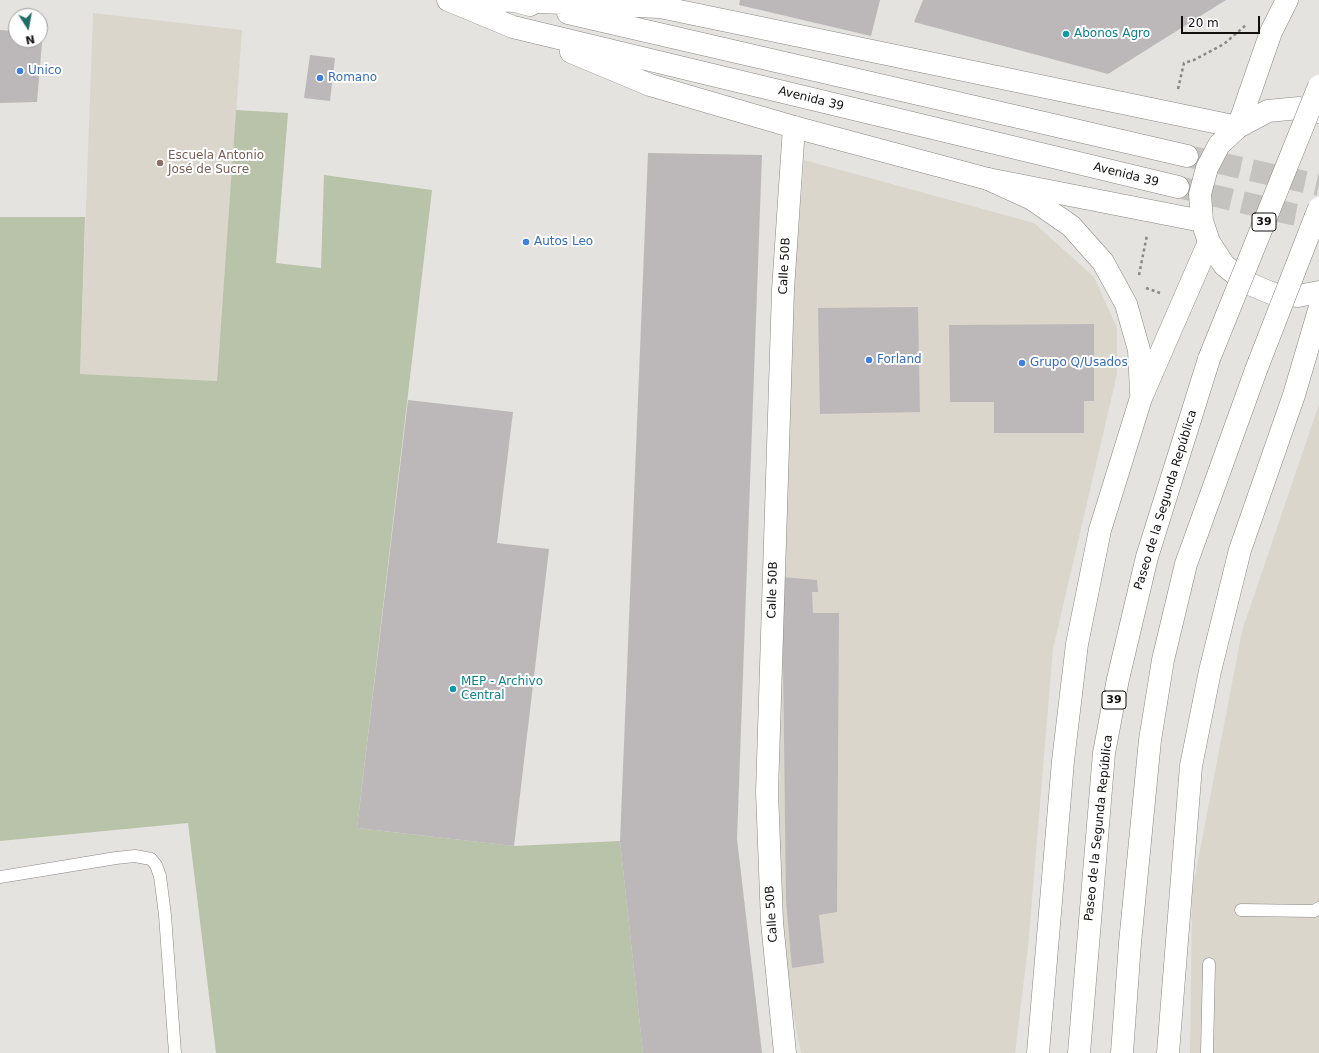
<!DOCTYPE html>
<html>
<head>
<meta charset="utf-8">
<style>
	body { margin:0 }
	#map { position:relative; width:1319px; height:1053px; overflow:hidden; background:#e4e3df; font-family:"DejaVu Sans",sans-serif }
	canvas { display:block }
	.north { position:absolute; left:8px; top:8px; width:40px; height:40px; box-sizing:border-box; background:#fff; border:1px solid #a09f9f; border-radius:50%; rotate:169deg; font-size:11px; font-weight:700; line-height:16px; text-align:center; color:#11100f }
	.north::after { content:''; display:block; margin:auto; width:14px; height:18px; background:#226c67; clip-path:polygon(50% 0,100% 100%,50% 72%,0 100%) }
	.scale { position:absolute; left:1181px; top:16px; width:79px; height:18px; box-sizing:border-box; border:2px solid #11100f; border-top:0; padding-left:5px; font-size:12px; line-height:14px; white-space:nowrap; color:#11100f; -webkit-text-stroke:3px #fff; paint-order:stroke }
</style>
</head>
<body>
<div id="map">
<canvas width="1319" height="1053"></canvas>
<div class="north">N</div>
<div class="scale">20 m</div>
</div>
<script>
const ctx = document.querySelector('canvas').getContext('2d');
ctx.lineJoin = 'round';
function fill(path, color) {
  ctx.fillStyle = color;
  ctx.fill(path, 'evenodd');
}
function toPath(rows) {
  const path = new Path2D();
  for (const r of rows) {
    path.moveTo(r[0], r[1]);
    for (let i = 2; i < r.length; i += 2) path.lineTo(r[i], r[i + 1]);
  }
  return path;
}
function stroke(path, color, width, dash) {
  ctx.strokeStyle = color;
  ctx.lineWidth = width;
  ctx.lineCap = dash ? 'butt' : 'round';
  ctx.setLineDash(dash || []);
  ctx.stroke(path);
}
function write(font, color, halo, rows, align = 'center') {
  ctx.font = font + ' "DejaVu Sans",sans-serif';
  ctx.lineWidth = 4;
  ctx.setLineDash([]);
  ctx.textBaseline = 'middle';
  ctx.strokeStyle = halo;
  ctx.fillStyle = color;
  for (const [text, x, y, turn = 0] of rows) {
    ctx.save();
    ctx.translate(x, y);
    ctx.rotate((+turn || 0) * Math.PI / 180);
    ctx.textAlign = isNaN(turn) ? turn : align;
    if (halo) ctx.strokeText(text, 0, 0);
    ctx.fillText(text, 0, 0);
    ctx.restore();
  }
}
const built = toPath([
	[93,13,242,30,217,381,80,374],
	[804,160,1034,223,1094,277,1117,328,1117,374,1053,649,1028,947,1015,1053,801,1053,779,941,781,449],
	[1319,404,1319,1053,1190,1053,1192,892,1242,631]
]);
const green = toPath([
	[236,110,288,113,276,263,321,268,324,175,432,190,357,828,514,846,620,841,643,1053,216,1053,188,823,0,841,0,217,85,217,80,374,217,381]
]);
const building = toPath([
	[740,0,880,0,871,36,739,5],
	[923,0,1226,0,1108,74,914,22],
	[0,30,16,31,16,40,40,40,40,31,43,31,37,102,0,103],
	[310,55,335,58,330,101,304,98],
	[648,153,762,155,737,839,762,1053,643,1053,620,841],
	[918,307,920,412,820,414,818,308],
	[1094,324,1094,401,1084,401,1084,433,994,433,994,402,950,402,949,325],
	[408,400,513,412,497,543,549,549,514,846,357,828],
	[782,577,817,580,818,592,812,592,813,613,839,613,837,912,819,915,824,963,792,968,786,901]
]);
const secondaryTunnel = toPath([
	[1187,156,1319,185],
	[1178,187,1292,214,1319,219]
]);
const path = toPath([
	[1178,89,1184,63,1194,60,1224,44,1246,25],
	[1139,275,1147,235],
	[1146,288,1160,293]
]);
const service = toPath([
	[0,877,116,858,135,856,151,859,156,865,160,876,165,915,175,1053],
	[1241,910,1314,911,1319,908],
	[1207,1053,1209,964]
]);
const minor = toPath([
	[785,1053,772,922,767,792,783,290,794,127]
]);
const secondary = toPath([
	[448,0,513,27,1178,187],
	[488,0,515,1,530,5],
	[515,1,660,7,1238,127],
	[568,13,1187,156],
	[571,52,650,85,794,127,988,179,1202,221],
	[1319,112,1299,108,1268,111,1238,127,1219,145,1207,168,1200,194,1202,221,1209,242,1224,265,1245,282,1271,293,1298,296,1319,292]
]);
const trunk = toPath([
	[1238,127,1271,32,1287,0],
	[988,179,1032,199,1071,226,1103,262,1126,304,1139,350,1141,392],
	[1038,1053,1063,761,1077,644,1100,530,1141,398,1209,242],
	[1079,1053,1104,753,1118,679,1147,557,1209,359],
	[1122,1053,1130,943,1150,740,1163,660,1186,564,1256,370],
	[1168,1053,1191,766,1210,671,1240,550,1294,395,1319,310]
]);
const trunkBridge = toPath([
	[1209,359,1319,86],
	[1256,370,1319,208]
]);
const markers = [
	[1066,34,4,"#0f9aa8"],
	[20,71,4,"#3f7fe0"],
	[320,78,4,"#3f7fe0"],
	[160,163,4,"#8d6e63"],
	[526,242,4,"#3f7fe0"],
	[869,360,4,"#3f7fe0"],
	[1022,363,4,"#3f7fe0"],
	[453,689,4,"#0f9aa8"]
];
const shields = [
	[1264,222,24],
	[1114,700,24]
];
const shieldNames = [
	["39",1264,222],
	["39",1114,700]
];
const cultureNames = [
	["Abonos Agro",1074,34],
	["MEP - Archivo",461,682],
	["Central",461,696]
];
const shopNames = [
	["Unico",28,71],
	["Romano",328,78],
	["Autos Leo",534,242],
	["Forland",877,360],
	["Grupo Q/Usados",1030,363]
];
const streetNames = [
	["Avenida 39",811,99,14],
	["Avenida 39",1126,175,14],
	["Calle 50B",785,266,-87],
	["Paseo de la Segunda República",1166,500,-73],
	["Calle 50B",773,590,-88],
	["Paseo de la Segunda República",1099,828,-84],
	["Calle 50B",772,914,-94]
];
const educationNames = [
	["Escuela Antonio",168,156],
	["José de Sucre",168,170]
];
fill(built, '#dbd6cb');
fill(green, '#b8c3a9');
fill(building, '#bcb8ba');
stroke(secondaryTunnel, '#c4c3c0', 22, [22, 11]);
stroke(service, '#898784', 13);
stroke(minor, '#898784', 23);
stroke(secondary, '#898784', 23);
stroke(trunk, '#898784', 23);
stroke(path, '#8a8986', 2.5, [3, 3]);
stroke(service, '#fff', 12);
stroke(minor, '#fff', 22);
stroke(secondary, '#fff', 22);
stroke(trunk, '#fff', 22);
stroke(trunkBridge, '#898784', 23, []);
stroke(trunkBridge, '#fff', 22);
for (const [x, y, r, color] of markers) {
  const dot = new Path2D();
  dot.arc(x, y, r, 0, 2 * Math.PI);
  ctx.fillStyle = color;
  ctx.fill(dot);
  stroke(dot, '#fff', 1.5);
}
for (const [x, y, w] of shields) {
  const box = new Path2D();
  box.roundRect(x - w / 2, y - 9, w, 18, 3);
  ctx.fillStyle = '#fff';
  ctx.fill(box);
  stroke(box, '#11100f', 1);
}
write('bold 11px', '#11100f', null, shieldNames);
write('12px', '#0d838f', '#fff', cultureNames, 'left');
write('12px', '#366cbe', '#fff', shopNames, 'left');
write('12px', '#11100f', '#fff', streetNames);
write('12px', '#785e54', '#fff', educationNames, 'left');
</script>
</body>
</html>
